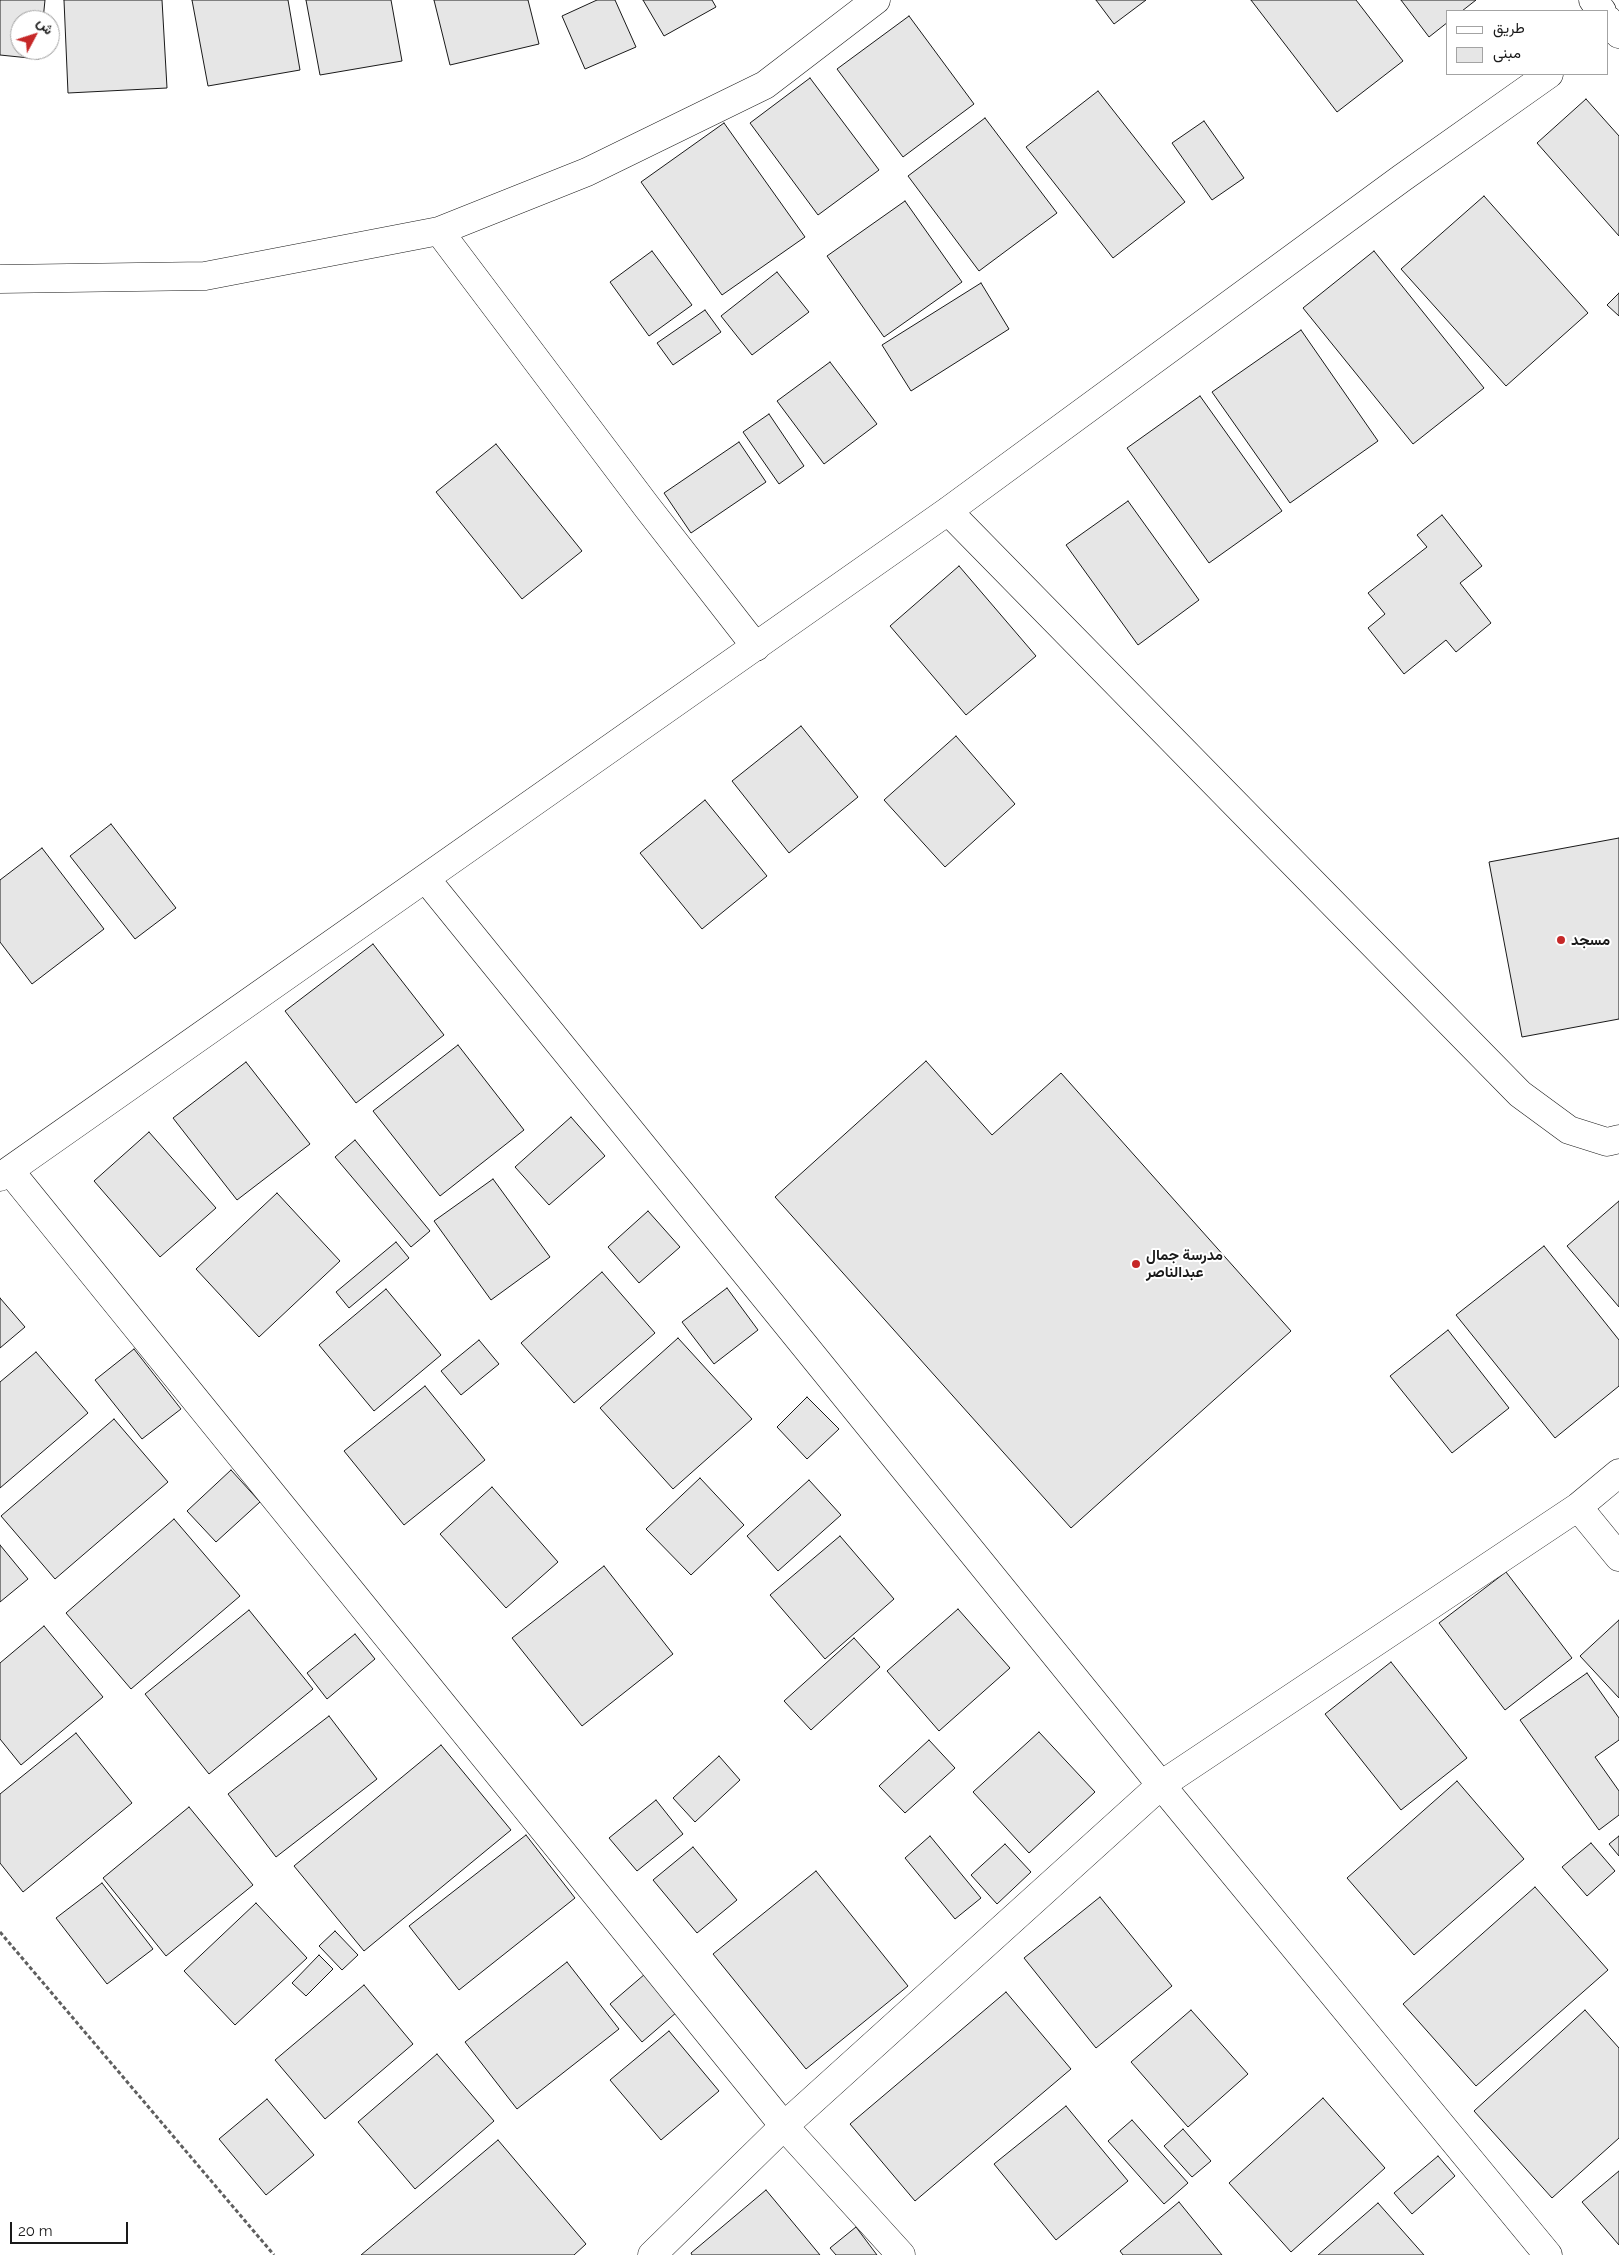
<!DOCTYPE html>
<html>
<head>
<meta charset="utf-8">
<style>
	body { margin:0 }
	#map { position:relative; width:1619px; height:2255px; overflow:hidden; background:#fff; font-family:Raleway,Vazirmatn,sans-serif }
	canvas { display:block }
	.legend { position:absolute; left:1446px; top:10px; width:162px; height:65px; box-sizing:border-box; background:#fff; border:1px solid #a3a3a3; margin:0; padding:6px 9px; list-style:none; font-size:15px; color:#1a1a1a }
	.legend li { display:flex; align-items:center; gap:10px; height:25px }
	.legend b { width:25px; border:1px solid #a3a3a3 }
	.north { position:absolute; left:10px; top:10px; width:50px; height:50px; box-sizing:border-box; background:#fff; border:1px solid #a3a3a3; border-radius:50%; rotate:50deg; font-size:14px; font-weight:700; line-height:20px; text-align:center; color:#1a1a1a }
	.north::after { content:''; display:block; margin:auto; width:18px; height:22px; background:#c62828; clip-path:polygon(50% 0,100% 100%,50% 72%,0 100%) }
	.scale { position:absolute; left:10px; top:2222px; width:118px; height:22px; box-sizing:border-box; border:2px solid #1a1a1a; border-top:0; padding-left:6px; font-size:15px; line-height:18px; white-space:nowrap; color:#1a1a1a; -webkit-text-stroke:4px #fff; paint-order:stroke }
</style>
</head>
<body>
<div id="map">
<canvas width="1619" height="2255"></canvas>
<ul class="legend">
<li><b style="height:6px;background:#fff"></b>طريق</li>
<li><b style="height:14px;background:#e6e6e6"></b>مبنى</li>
</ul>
<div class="north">ش</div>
<div class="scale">20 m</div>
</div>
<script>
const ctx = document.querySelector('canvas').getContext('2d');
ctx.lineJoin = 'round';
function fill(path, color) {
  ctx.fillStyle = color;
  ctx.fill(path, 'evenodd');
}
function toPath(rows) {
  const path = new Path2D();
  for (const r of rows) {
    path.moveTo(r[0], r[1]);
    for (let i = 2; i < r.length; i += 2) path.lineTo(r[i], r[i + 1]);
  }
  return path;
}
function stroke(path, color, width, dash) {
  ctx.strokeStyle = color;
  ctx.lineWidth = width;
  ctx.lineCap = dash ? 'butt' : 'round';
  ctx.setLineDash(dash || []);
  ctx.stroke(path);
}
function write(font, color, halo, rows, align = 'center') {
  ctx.font = font + ' Raleway,Vazirmatn,sans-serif';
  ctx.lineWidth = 4;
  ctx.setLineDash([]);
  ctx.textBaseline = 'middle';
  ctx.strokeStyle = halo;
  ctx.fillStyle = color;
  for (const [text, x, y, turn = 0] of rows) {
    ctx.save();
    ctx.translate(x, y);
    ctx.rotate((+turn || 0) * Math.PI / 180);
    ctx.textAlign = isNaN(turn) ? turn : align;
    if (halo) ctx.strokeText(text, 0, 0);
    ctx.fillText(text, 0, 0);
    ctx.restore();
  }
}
const building = toPath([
	[0,0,45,0,43,20,20,20,20,50,40,50,39,59,0,55,0,0],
	[64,0,162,0,167,88,68,93,64,0],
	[192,0,288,0,300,70,208,86,192,0],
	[306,0,391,0,402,61,320,75,306,0],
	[434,0,528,0,539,44,450,65,434,0],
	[597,0,615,0,636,47,585,69,562,16,597,0],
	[643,0,712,0,716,7,664,36,643,0],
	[1096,0,1146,0,1114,24,1096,0],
	[1251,0,1356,0,1403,61,1337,112,1251,0],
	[1401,0,1476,0,1462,11,1448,11,1448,22,1429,37,1401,0],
	[909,16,974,104,903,157,837,69,909,16],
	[810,78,879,170,818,215,750,123,810,78],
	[1098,91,1185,202,1113,258,1026,147,1098,91],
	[1586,99,1619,136,1619,236,1537,143,1586,99],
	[985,118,1057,213,979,271,908,176,985,118],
	[1204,121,1244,178,1212,200,1172,143,1204,121],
	[724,123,805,237,722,295,641,182,724,123],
	[1484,196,1588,313,1506,386,1401,269,1484,196],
	[905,201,962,282,884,337,827,256,905,201],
	[652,251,692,305,649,336,610,282,652,251],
	[1374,251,1484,388,1413,444,1303,308,1374,251],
	[777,272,809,312,752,355,721,316,777,272],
	[981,283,1009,329,911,391,882,345,981,283],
	[1619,293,1619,316,1607,305,1619,293],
	[705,310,721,332,673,365,657,343,705,310],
	[1301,330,1378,441,1290,503,1212,392,1301,330],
	[830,362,877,424,824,464,777,401,830,362],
	[1200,396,1282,511,1209,563,1127,448,1200,396],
	[769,414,804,466,779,484,743,432,769,414],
	[739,442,766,482,691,533,664,493,739,442],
	[496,444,582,551,522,599,436,492,496,444],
	[1128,501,1199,600,1138,645,1066,545,1128,501],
	[1442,515,1482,566,1460,583,1491,623,1456,652,1446,640,1404,674,1368,628,1385,614,1368,593,1427,547,1417,535,1442,515],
	[959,566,1036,656,966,715,890,626,959,566],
	[801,726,858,797,789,853,732,781,801,726],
	[956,736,1015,804,945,867,884,800,956,736],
	[705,800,767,876,702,929,640,853,705,800],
	[111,824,176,908,135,939,70,856,111,824],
	[1619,838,1619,1019,1522,1037,1489,862,1619,838],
	[42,848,104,929,32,984,0,942,0,880,42,848],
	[373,944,444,1035,356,1103,285,1011,373,944],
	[458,1045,524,1130,440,1196,373,1111,458,1045],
	[926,1061,992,1135,1061,1073,1291,1331,1071,1528,775,1197,926,1061],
	[246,1062,310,1144,237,1200,173,1118,246,1062],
	[571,1117,605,1156,549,1205,515,1167,571,1117],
	[149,1132,216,1208,160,1257,94,1181,149,1132],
	[355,1140,430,1231,411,1247,335,1157,355,1140],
	[493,1179,550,1257,491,1300,434,1221,493,1179],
	[277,1193,340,1261,259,1337,196,1269,277,1193],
	[1619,1201,1619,1307,1567,1246,1619,1201],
	[648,1211,680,1247,639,1283,608,1247,648,1211],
	[396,1242,409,1258,349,1308,336,1292,396,1242],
	[1544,1246,1619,1340,1619,1386,1555,1438,1456,1315,1544,1246],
	[602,1272,655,1333,574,1403,521,1343,602,1272],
	[727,1288,758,1330,714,1364,682,1322,727,1288],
	[386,1289,441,1355,374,1411,319,1345,386,1289],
	[0,1298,25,1327,0,1348,0,1298],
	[1448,1330,1509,1408,1452,1453,1390,1376,1448,1330],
	[678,1338,752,1419,673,1489,600,1408,678,1338],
	[479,1340,499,1364,461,1395,441,1371,479,1340],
	[134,1349,181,1409,142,1439,95,1380,134,1349],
	[36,1352,88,1413,0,1488,0,1382,36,1352],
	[425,1386,485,1460,404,1525,344,1451,425,1386],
	[807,1397,839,1429,807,1459,777,1427,807,1397],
	[114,1419,168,1482,55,1579,1,1516,114,1419],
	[231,1470,260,1502,216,1542,187,1511,231,1470],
	[700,1478,744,1525,691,1575,646,1529,700,1478],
	[809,1480,841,1515,778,1571,747,1536,809,1480],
	[492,1487,558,1562,506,1608,440,1534,492,1487],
	[174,1519,240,1596,131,1689,66,1613,174,1519],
	[840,1536,894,1599,825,1659,770,1595,840,1536],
	[0,1545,28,1579,0,1602,0,1545],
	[604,1566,673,1654,582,1726,512,1638,604,1566],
	[1506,1572,1572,1658,1505,1710,1439,1623,1506,1572],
	[958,1609,1010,1668,939,1731,887,1671,958,1609],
	[249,1610,313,1689,209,1774,145,1694,249,1610],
	[1619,1620,1619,1698,1580,1656,1619,1620],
	[44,1626,103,1697,21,1765,0,1739,0,1663,44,1626],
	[355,1634,375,1659,327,1699,307,1673,355,1634],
	[854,1638,880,1667,811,1730,784,1701,854,1638],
	[1391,1662,1467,1758,1401,1810,1325,1714,1391,1662],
	[1587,1673,1619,1718,1619,1740,1595,1757,1619,1791,1619,1815,1599,1830,1520,1720,1587,1673],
	[329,1716,377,1779,276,1857,228,1794,329,1716],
	[1039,1732,1095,1792,1029,1853,973,1792,1039,1732],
	[76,1733,132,1803,23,1892,0,1863,0,1794,76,1733],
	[929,1740,955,1768,905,1813,879,1786,929,1740],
	[441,1745,511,1830,364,1951,294,1866,441,1745],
	[719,1756,740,1780,695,1822,673,1798,719,1756],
	[1457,1781,1524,1859,1414,1955,1347,1878,1457,1781],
	[656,1800,683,1834,637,1871,609,1838,656,1800],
	[189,1807,253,1885,166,1956,103,1878,189,1807],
	[526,1835,575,1898,459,1990,409,1926,526,1835],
	[930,1836,981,1898,955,1919,905,1858,930,1836],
	[1619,1836,1619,1856,1609,1844,1619,1836],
	[1591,1843,1615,1871,1587,1896,1562,1867,1591,1843],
	[1005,1844,1031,1872,997,1904,971,1875,1005,1844],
	[693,1847,737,1900,697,1933,653,1880,693,1847],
	[816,1871,908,1986,806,2069,713,1954,816,1871],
	[102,1883,153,1949,107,1984,56,1918,102,1883],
	[1535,1887,1608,1970,1476,2086,1403,2004,1535,1887],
	[1100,1897,1172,1986,1096,2048,1024,1958,1100,1897],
	[256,1903,307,1958,235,2025,184,1971,256,1903],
	[335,1931,358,1955,342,1970,319,1946,335,1931],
	[319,1955,333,1969,306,1996,292,1983,319,1955],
	[567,1962,619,2029,517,2109,465,2042,567,1962],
	[645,1974,677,2012,642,2042,610,2004,645,1974],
	[364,1985,413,2044,325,2119,275,2060,364,1985],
	[1006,1992,1071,2069,915,2201,850,2124,1006,1992],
	[1191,2010,1248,2074,1188,2127,1131,2062,1191,2010],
	[1585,2010,1619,2048,1619,2138,1552,2198,1474,2111,1585,2010],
	[669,2031,719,2091,661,2140,610,2080,669,2031],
	[437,2054,494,2121,415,2189,358,2122,437,2054],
	[1323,2098,1385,2168,1291,2252,1229,2183,1323,2098],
	[267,2099,314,2155,266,2195,219,2139,267,2099],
	[1066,2106,1128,2181,1056,2240,994,2164,1066,2106],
	[1132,2120,1188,2183,1164,2204,1108,2141,1132,2120],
	[1183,2129,1211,2161,1192,2177,1164,2146,1183,2129],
	[498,2140,586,2244,574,2255,361,2255,498,2140],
	[1438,2156,1455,2176,1412,2214,1394,2193,1438,2156],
	[1619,2171,1619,2245,1582,2202,1619,2171],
	[766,2190,820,2255,692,2255,691,2253,766,2190],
	[1179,2202,1222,2255,1123,2255,1120,2251,1179,2202],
	[1378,2203,1424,2255,1318,2255,1378,2203],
	[856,2227,877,2255,836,2255,830,2248,856,2227]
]);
const path = toPath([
	[0,1932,274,2255]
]);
const minor = toPath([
	[1593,0,1602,11],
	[1608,20,1619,34],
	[439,231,647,507,756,647],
	[0,279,205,276,439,231,587,172,765,85,876,0],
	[948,511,1520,1094,1569,1130,1607,1142,1619,1139],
	[426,879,1161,1785,1548,2255],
	[10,1171,784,2126,901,2255],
	[0,1177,948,511,1402,178,1549,74],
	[1578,1507,1619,1557],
	[652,2255,784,2126,1161,1785,1578,1507,1619,1473]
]);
const markers = [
	[1561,940,5,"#c62828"],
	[1136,1264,5,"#c62828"]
];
const poiNames = [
	["مسجد",1571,940],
	["مدرسة جمال",1146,1255],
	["عبدالناصر",1146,1272]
];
fill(building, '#e6e6e6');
stroke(building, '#1a1a1a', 1);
stroke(minor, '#1a1a1a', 29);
stroke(path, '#5f5f5f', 3, [4, 2.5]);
stroke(minor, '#fff', 28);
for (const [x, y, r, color] of markers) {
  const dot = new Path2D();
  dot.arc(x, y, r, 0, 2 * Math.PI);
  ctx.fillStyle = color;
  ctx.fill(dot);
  stroke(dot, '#fff', 2);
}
write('bold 15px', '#1a1a1a', '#fff', poiNames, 'left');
</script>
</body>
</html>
